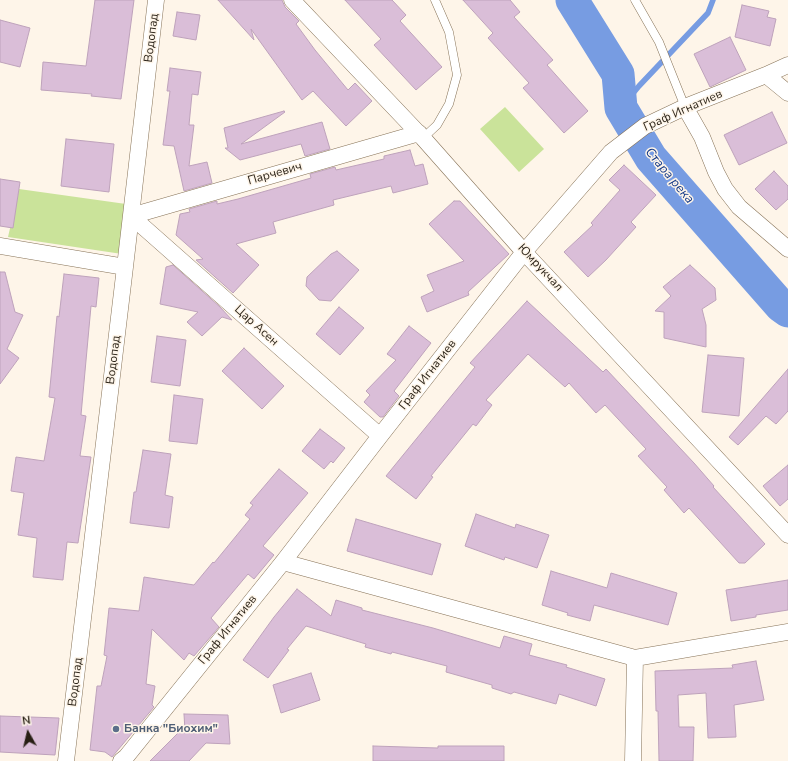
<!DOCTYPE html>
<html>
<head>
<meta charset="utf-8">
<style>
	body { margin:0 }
	#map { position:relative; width:788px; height:761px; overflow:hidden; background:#fef5e9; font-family:"Nunito Sans",sans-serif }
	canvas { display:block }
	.north { position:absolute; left:8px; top:713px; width:40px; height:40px; -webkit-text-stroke:3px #fef5e9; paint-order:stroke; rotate:352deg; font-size:11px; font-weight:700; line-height:16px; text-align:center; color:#271f14 }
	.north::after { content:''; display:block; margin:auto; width:14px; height:18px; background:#271f14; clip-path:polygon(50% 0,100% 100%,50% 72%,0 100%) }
</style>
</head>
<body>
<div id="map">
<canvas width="788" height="761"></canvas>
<div class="north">N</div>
</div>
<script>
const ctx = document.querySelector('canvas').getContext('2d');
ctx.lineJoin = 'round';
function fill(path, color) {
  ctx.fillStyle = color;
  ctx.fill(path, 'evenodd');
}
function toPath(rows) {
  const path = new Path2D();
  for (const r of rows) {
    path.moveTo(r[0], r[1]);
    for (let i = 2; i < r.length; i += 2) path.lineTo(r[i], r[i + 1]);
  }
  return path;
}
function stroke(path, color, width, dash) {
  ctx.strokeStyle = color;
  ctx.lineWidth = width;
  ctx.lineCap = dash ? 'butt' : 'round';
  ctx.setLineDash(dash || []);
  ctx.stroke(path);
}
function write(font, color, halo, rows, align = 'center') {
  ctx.font = font + ' "Nunito Sans",sans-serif';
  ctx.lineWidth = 3;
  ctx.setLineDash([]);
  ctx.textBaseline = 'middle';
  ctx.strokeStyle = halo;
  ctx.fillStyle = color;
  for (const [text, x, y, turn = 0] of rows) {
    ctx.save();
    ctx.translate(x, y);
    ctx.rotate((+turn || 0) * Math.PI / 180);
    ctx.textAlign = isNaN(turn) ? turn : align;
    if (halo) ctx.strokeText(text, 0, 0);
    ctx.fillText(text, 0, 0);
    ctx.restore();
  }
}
const green = toPath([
	[505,107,544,149,519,172,480,129],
	[19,189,126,204,122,254,8,237]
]);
const stream = toPath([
	[621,108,639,86,708,13,713,0]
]);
const river = toPath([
	[572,0,618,74,621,108,651,158,781,306,788,311]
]);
const building = toPath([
	[95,0,134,0,121,99,91,96,92,94,41,90,43,62,86,66,95,0],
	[218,0,282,0,285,7,299,21,296,24,315,50,348,90,355,83,372,101,346,126,313,91,302,100,251,29,254,40,218,0],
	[345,0,392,0,406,15,400,21,442,67,416,90,374,45,381,39,345,0],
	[463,0,510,0,520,12,514,17,553,60,547,65,588,111,564,133,523,88,529,83,488,38,493,33,463,0],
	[742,5,769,11,767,17,776,19,770,46,735,37,742,5],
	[177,12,200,15,196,40,173,36,177,12],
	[0,20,30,28,20,67,0,62,0,20],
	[730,37,746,70,710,87,694,54,730,37],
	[170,68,201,72,198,95,192,94,189,125,194,125,189,166,207,162,212,183,184,191,174,146,163,145,170,91,167,91,170,68],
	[284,111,285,112,241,144,322,122,330,149,305,156,301,144,240,160,225,148,228,148,224,128,284,111],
	[772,112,787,143,739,165,724,135,772,112],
	[66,139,114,144,109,192,61,186,66,139],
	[410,150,415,166,423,164,428,184,393,193,391,186,333,200,334,205,273,222,276,233,236,244,259,265,233,293,196,260,203,259,176,235,180,214,190,212,189,209,217,201,217,204,238,199,311,178,310,174,335,167,336,170,384,159,384,156,410,150],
	[624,165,656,195,631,222,636,227,606,260,588,277,564,252,593,225,591,223,620,190,609,180,624,165],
	[774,171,788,186,788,199,776,210,755,189,774,171],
	[0,179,20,182,13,228,0,226,0,179],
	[454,201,460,201,509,254,468,292,469,295,427,312,421,297,434,291,427,275,464,261,429,224,454,201],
	[337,251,359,270,331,301,319,300,306,286,307,277,331,254,337,251],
	[173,265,220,307,232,320,222,317,202,336,187,322,198,312,160,304,166,267,173,265],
	[690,265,715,288,716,300,702,309,706,325,706,347,664,338,664,312,655,311,671,296,663,287,690,265],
	[0,272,5,272,15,312,23,315,7,349,19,358,0,384,0,272],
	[64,274,99,278,96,307,91,306,81,415,86,416,80,456,91,457,78,543,67,542,63,580,33,577,37,538,18,535,24,493,11,491,16,457,44,461,55,398,49,397,57,316,59,317,64,274],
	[527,301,603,372,606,369,694,463,714,486,713,487,765,544,745,563,739,563,689,508,684,513,664,490,667,487,638,456,646,449,605,405,596,413,569,383,565,387,528,354,486,400,492,405,476,426,473,424,431,476,433,477,416,499,386,476,475,367,470,363,527,301],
	[339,307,364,328,340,355,316,334,339,307],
	[409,326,431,343,394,391,399,396,383,417,380,417,364,402,370,395,366,391,396,360,387,354,409,326],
	[157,336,186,340,180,386,151,382,157,336],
	[244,348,284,386,262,409,222,371,244,348],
	[708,355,744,358,739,416,702,412,708,355],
	[788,369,788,411,776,424,766,416,738,445,729,437,788,369],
	[174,395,203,399,197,444,169,441,174,395],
	[320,429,345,448,333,463,331,461,324,469,302,451,320,429],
	[143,450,171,454,165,495,173,497,169,528,130,523,134,492,136,492,143,450],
	[788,465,788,499,780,506,763,486,788,465],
	[279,469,308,493,263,546,274,555,254,579,248,574,211,618,219,627,194,656,189,653,184,660,152,629,146,684,155,686,152,705,154,707,112,757,105,752,90,750,97,686,101,686,107,656,104,655,109,608,139,611,144,577,194,585,213,562,214,563,250,519,245,515,253,505,250,503,279,469],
	[476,514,515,528,516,524,549,535,537,568,505,557,504,560,465,546,476,514],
	[356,519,441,544,432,575,347,551,356,519],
	[551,571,607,588,611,573,677,593,668,625,594,605,590,621,567,615,568,613,542,605,551,571],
	[788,580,788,610,756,615,756,617,731,621,726,590,788,580],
	[297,589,331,616,336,600,362,608,362,610,433,628,500,648,504,636,532,644,529,655,567,665,566,667,605,679,596,706,559,694,556,704,514,692,511,694,492,688,492,685,446,672,447,666,392,652,391,654,365,647,366,644,306,626,287,649,289,650,268,678,243,660,274,617,297,589],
	[756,661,764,700,734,705,736,737,708,738,706,693,678,695,679,727,694,727,693,761,659,761,658,711,656,711,655,671,733,668,732,665,756,661],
	[311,673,320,700,281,713,273,685,311,673],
	[184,714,228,715,230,744,206,743,189,761,150,761,182,729,185,731,184,714],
	[0,716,59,718,55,755,0,752,0,716],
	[373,746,438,748,438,746,504,746,504,761,373,761,373,746]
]);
const lane = toPath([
	[635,0,659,42,685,107],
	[423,138,437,125,449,104,457,75,449,32,435,0]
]);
const street = toPath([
	[292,0,423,138,524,252,788,535],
	[766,75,788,93],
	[685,107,702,137,716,172,725,189,739,207,788,249],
	[131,216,380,436],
	[131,216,419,133],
	[0,246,125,267],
	[283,562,635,658],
	[66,761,125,267,156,0],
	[121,761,126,757,283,562,380,436,524,252,611,152,645,126,685,107,766,75,788,65],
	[633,761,635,658,788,632]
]);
const markers = [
	[116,729,4,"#5c6f8a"]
];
const streetNames = [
	["Водопад",152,38,-83],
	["Граф Игнатиев",683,111,-24],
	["Парчевич",275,174,-16],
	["Юмрукчал",540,268,47],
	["Цар Асен",256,326,42],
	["Водопад",114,360,-83],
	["Граф Игнатиев",428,375,-52],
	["Граф Игнатиев",228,630,-51],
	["Водопад",76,682,-83]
];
const serviceNames = [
	["Банка \"Биохим\"",124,729]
];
const waterNames = [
	["Стара река",669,176,50]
];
fill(green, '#cae39a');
stroke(stream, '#779ce2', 5.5);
stroke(river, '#779ce2', 33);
fill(building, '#dabed8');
stroke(building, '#bea2bb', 1);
stroke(lane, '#877358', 9);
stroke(street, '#877358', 17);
stroke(lane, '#fff', 8);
stroke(street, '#fff', 16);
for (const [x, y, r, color] of markers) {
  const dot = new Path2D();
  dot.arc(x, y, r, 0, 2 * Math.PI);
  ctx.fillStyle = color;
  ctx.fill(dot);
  stroke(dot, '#fef5e9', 1.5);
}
write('12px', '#271f14', '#fef5e9', streetNames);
write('bold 12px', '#4e5e75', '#fef5e9', serviceNames, 'left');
write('italic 13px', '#113787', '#fef5e9', waterNames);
</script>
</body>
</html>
